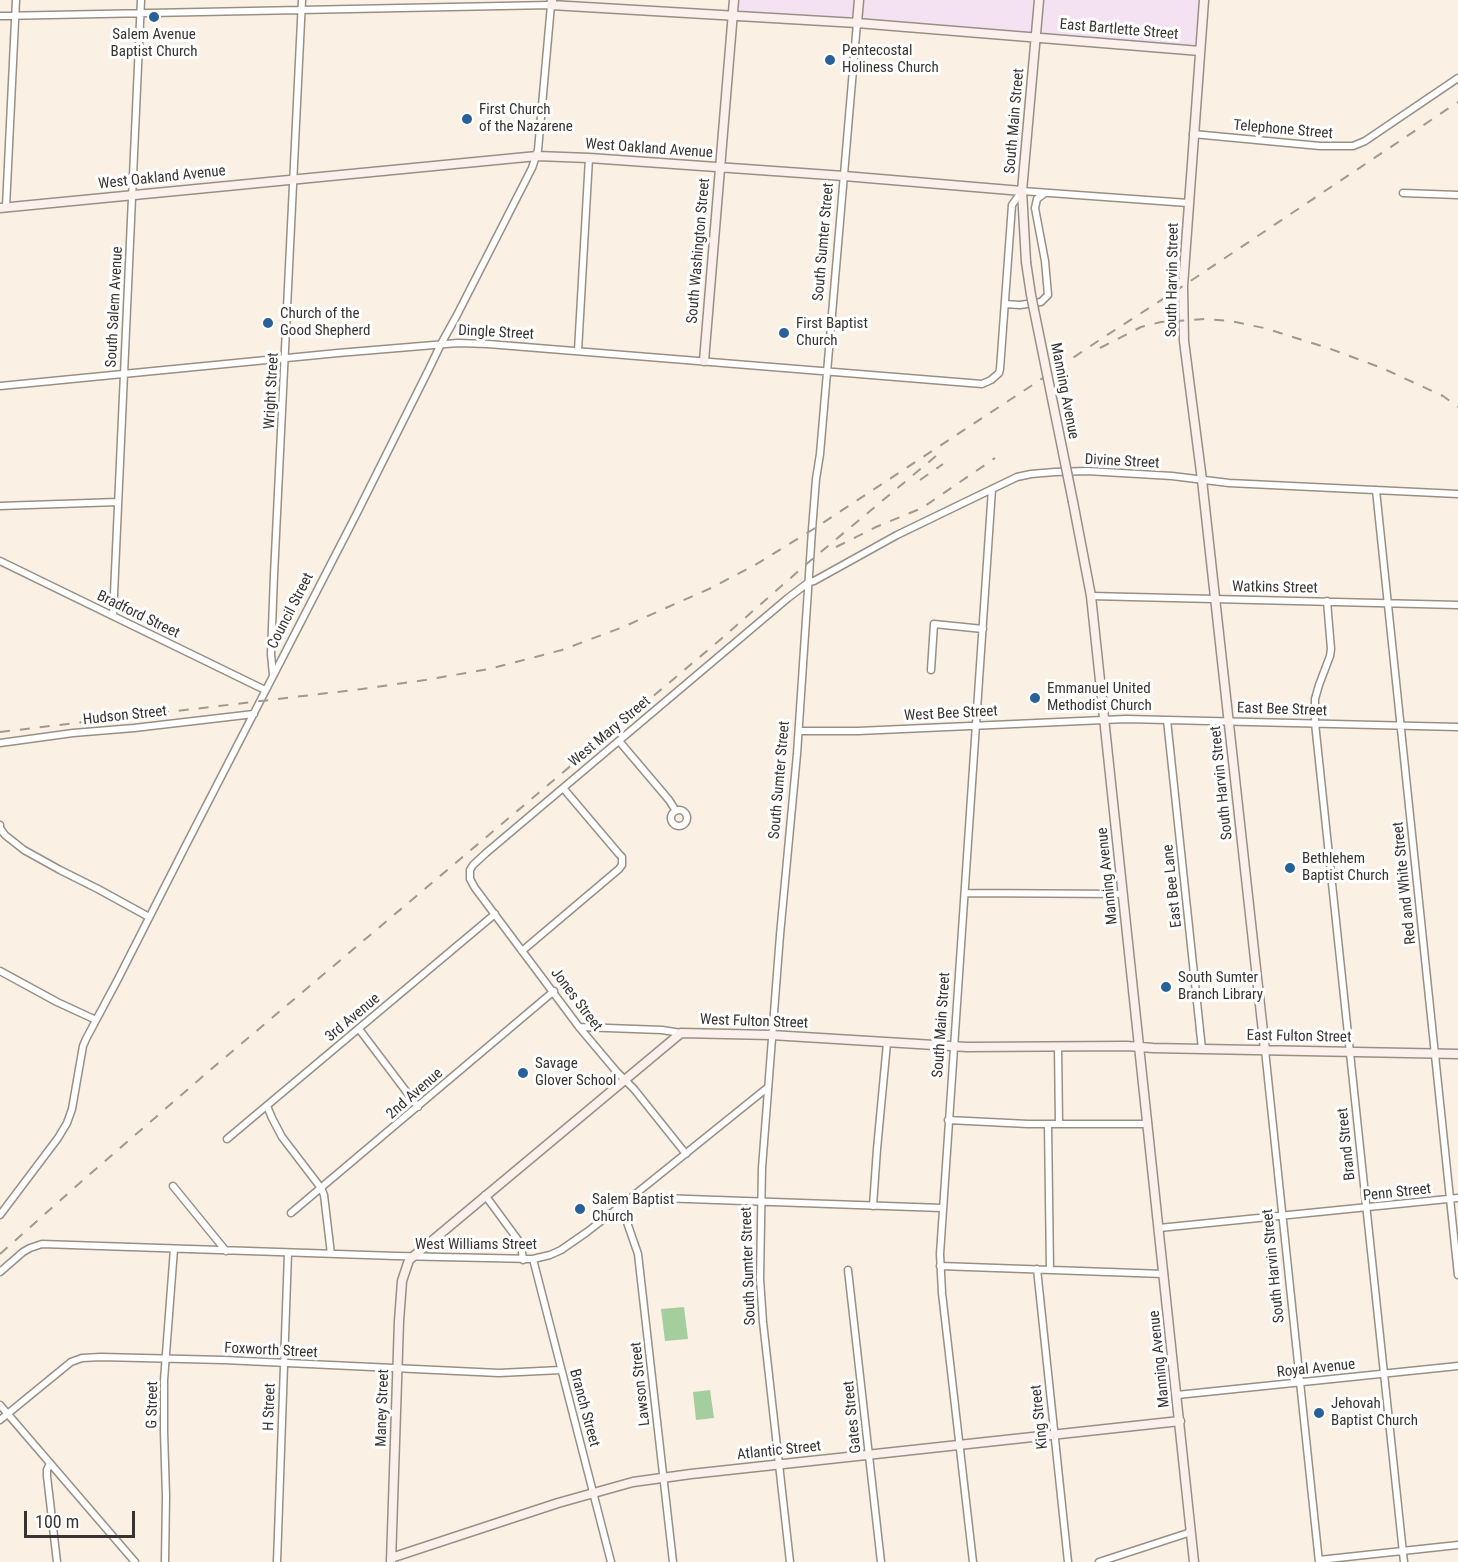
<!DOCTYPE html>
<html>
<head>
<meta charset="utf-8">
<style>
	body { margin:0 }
	#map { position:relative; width:1458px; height:1562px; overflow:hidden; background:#faf0e4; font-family:"Roboto Condensed",sans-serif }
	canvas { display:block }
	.scale { position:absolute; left:24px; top:1511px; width:111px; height:27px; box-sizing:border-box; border:3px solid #383430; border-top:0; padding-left:8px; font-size:18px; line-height:21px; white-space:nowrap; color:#383430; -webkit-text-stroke:4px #fff; paint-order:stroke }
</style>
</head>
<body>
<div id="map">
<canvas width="1458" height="1562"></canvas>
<div class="scale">100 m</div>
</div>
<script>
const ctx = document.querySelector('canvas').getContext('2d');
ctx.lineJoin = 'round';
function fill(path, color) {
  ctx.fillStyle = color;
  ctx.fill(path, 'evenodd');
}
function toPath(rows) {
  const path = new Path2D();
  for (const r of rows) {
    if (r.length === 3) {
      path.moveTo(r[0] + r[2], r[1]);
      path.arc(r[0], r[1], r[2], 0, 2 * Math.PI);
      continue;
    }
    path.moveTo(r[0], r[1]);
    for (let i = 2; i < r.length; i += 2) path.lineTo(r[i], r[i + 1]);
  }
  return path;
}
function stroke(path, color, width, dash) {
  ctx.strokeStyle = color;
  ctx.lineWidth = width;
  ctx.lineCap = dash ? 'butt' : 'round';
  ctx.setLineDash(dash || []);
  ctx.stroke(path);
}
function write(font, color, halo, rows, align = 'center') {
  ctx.font = font + ' "Roboto Condensed",sans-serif';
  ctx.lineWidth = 6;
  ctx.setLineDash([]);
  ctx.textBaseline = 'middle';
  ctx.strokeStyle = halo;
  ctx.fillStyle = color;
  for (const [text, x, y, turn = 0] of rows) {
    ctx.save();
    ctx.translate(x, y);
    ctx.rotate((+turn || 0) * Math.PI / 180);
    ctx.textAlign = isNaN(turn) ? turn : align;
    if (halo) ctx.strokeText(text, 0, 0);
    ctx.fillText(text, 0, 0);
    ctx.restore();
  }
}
const commercial = toPath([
	[738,0,1200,0,1195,46,737,11]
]);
const green = toPath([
	[684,1307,688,1339,665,1341,661,1309],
	[710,1390,714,1418,696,1420,693,1392]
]);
const street = toPath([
	[0,16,551,5,538,150,532,168,457,315,441,344,428,371,356,515,186,845,118,979,86,1039,83,1046,72,1109,67,1123,58,1138,0,1215],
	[1193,134,1320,146,1353,146,1365,141,1458,78],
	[1403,193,1458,195],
	[6,207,16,0],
	[1005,304,1020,305,1041,302,1048,295,1045,261,1035,208,1037,199,1045,193],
	[578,351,589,158],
	[0,386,338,353,458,343,488,344,982,384,991,380,999,373,1000,369,1012,205,1022,191,1188,203],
	[1376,490,1458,1275],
	[0,506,118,502],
	[0,561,265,690],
	[1091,596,1458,605],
	[1327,601,1331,649,1330,656,1319,685,1315,699,1315,723,1404,1562],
	[113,616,141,0],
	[931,670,934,624,983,629],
	[273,675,271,654,274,575,302,0],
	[1167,720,1202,1049],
	[799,731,858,731,1126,719,1458,727],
	[619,741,669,800,676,811],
	[0,743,73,733,134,728,254,714],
	[679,818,8],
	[0,825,0,828,5,835,24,850,60,870,98,889,149,917],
	[965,893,1123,894],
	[522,951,619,869,622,865,622,857,619,854,563,788],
	[0,971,57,1002,96,1020],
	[580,1027,662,1030,681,1033],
	[359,1029,418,1107],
	[1058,1046,1059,1124],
	[1265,1050,1319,1562],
	[267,1106,272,1118,282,1137,321,1188,324,1195,331,1254],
	[948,1120,1028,1124,1148,1124],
	[1048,1124,1050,1270],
	[227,1139,495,914],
	[686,1154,634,1089,616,1071,579,1027,475,888,470,879,470,870,473,865,486,853,788,598,809,582,814,581,897,535,1017,477,1031,474,1055,472,1087,471,1172,476,1229,483,1458,494],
	[173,1186,226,1251],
	[485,1195,521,1244,523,1260],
	[633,1196,767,1088],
	[621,1205,638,1254,673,1562],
	[873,1206,877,1149,887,1043],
	[291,1213,554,991],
	[1159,1228,1458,1198],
	[533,1259,611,1562],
	[940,1266,1164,1274],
	[1037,1269,1068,1562],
	[848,1270,881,1562],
	[0,1272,23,1252,30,1248,42,1244,396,1256,533,1259,550,1255,561,1250,587,1232,632,1197,942,1208],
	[1177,1395,1458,1366],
	[0,1405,135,1562],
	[0,1420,71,1362,82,1358,101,1357,224,1360,499,1373,561,1370],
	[50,1463,47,1470,47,1476,57,1562],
	[1319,1560,1458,1545],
	[165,1562,166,1496,164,1432,164,1380,174,1249],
	[277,1562,288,1253],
	[790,1562,763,1322,760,1279,762,1168,780,935,797,754,812,530,816,479,820,454,857,23],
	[973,1562,942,1293,940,1254,992,489],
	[1099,1562,1191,1532]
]);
const secondary = toPath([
	[552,0,551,5,857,23,1200,51],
	[1204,0,1183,286,1184,341,1202,480,1265,1050],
	[857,23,859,0],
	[0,208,537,156,589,158,844,176,1022,191],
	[1026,262,1022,191,1039,0],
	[704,361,734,0],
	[1073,502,1091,596,1194,1562],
	[391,1558,558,1503,633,1482,691,1474,1180,1421],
	[391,1562,399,1321,402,1281,409,1260,681,1033,771,1035,967,1047,1127,1046,1153,1048,1458,1054]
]);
const rail = toPath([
	[1100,348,1141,327,1161,322,1205,319,1230,321,1264,328,1328,348,1382,368,1443,396,1458,407],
	[920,480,943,464],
	[836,547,876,527,922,508,995,458],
	[0,732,362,689,425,680,489,669,562,650,623,627,711,588,755,565,812,530,1034,384,1098,341,1183,286,1458,102],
	[0,1254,82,1181,209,1071,721,639,810,561,936,456]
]);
const secondaryBridge = toPath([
	[1026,262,1031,295,1073,502]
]);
const markers = [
	[154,17,6,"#286199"],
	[830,60,6,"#286199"],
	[467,119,6,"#286199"],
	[268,323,6,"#286199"],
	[784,333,6,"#286199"],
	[1035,698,6,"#286199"],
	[1290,868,6,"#286199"],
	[1166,987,6,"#286199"],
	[523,1073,6,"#286199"],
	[580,1209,6,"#286199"],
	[1319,1413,6,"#286199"]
];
const streetNames = [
	["East Bartlette Street",1119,30,5],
	["South Main Street",1015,121,-85],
	["Telephone Street",1283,130,5],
	["West Oakland Avenue",649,149,4],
	["West Oakland Avenue",162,178,-6],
	["South Sumter Street",824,242,-85],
	["South Washington Street",699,251,-85],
	["South Harvin Street",1173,280,-89],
	["South Salem Avenue",115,307,-87],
	["Dingle Street",496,333,3],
	["Wright Street",272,391,-87],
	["Manning Avenue",1064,391,79],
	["Divine Street",1122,462,3],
	["Watkins Street",1275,588,1],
	["Council Street",291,611,-63],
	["Bradford Street",138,615,26],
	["East Bee Street",1282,710,2],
	["West Bee Street",951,714,-3],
	["Hudson Street",125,716,-6],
	["West Mary Street",610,732,-40],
	["South Sumter Street",780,780,-85],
	["South Harvin Street",1222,783,-96],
	["Manning Avenue",1108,876,-96],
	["Red and White Street",1405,883,-96],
	["East Bee Lane",1173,886,-96],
	["Jones Street",576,1000,53],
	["3rd Avenue",353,1018,-40],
	["West Fulton Street",754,1022,2],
	["South Main Street",942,1025,-86],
	["East Fulton Street",1299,1037,1],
	["2nd Avenue",415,1094,-41],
	["Brand Street",1347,1144,-96],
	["Penn Street",1397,1193,-6],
	["West Williams Street",476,1245],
	["South Sumter Street",749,1266,-92],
	["South Harvin Street",1274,1266,-96],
	["Foxworth Street",271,1351,3],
	["Manning Avenue",1160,1359,-96],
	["Royal Avenue",1316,1369,-6],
	["Lawson Street",641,1384,-96],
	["G Street",153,1405,-89],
	["H Street",270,1407,-88],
	["Maney Street",383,1408,-88],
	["Branch Street",584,1408,75],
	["Gates Street",853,1417,-96],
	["King Street",1040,1417,-96],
	["Atlantic Street",779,1451,-6]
];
const poiNames = [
	["Salem Avenue",154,35,"center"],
	["Baptist Church",154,52,"center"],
	["Pentecostal",842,51],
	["Holiness Church",842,68],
	["First Church",479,110],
	["of the Nazarene",479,127],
	["Church of the",280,314],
	["Good Shepherd",280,331],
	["First Baptist",796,324],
	["Church",796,341],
	["Emmanuel United",1047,689],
	["Methodist Church",1047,706],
	["Bethlehem",1302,859],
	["Baptist Church",1302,876],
	["South Sumter",1178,978],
	["Branch Library",1178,995],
	["Savage",535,1064],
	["Glover School",535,1081],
	["Salem Baptist",592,1200],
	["Church",592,1217],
	["Jehovah",1331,1404],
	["Baptist Church",1331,1421]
];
fill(commercial, '#f4e1f1');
fill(green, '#a5ce9e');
stroke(street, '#999085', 9);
stroke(secondary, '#999085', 11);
stroke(street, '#fff', 6);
stroke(secondary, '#fbf0ec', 8);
stroke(rail, '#a09990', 2, [10, 10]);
stroke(secondaryBridge, '#999085', 11, []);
stroke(secondaryBridge, '#fbf0ec', 8);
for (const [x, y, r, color] of markers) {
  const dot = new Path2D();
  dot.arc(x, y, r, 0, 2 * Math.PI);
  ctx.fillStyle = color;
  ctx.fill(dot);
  stroke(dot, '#fff', 2);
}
write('15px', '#383430', '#fff', streetNames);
write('15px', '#383430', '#fff', poiNames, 'left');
</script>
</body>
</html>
